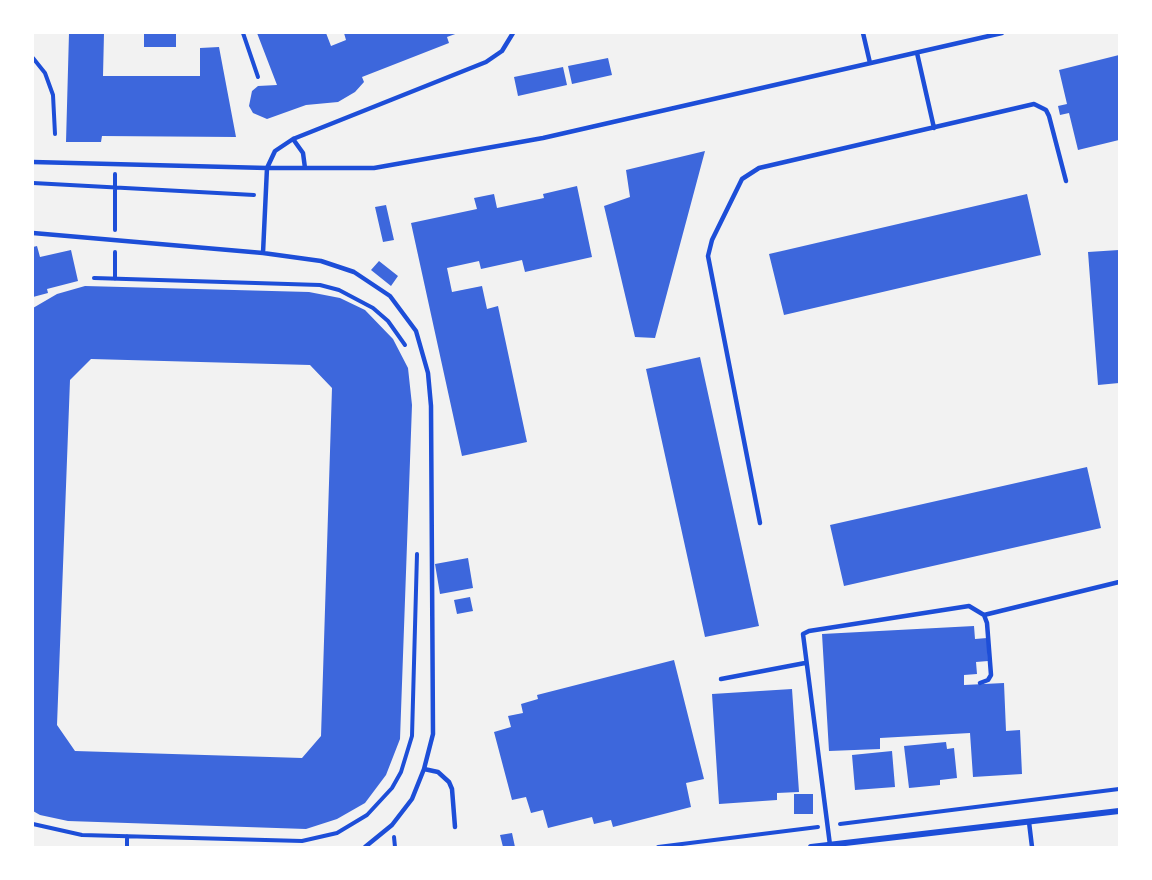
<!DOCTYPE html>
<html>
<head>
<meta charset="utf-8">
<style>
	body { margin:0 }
	#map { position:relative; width:1152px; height:880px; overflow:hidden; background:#f2f2f2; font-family:Cabin,sans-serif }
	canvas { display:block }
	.frame { position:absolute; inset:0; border:34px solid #fff; pointer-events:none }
</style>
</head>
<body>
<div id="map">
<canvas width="1152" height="880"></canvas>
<div class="frame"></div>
</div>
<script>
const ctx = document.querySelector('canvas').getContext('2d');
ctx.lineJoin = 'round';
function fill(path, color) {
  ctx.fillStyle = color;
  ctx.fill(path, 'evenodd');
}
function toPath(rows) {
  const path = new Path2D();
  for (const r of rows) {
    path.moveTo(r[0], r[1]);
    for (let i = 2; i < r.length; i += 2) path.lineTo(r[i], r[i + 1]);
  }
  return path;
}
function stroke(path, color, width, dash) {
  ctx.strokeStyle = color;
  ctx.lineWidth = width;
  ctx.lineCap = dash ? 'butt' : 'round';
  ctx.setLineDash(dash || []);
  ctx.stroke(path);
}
const building = toPath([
	[69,33,104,33,103,76,200,76,200,48,219,47,236,137,102,136,101,142,66,142],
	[144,33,176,33,176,47,144,47],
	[257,33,326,33,331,46,346,40,344,33,458,33,447,37,449,43,362,77,364,82,355,92,338,102,306,105,267,119,253,113,249,106,252,91,258,86,277,85],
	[1119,55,1119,140,1078,150,1069,113,1060,115,1058,106,1067,104,1059,70],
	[608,58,612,75,572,84,568,66],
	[563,67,567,85,518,96,514,77],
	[705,151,655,338,635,337,604,206,630,197,626,170],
	[577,186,592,257,525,272,522,260,481,269,479,261,447,268,452,292,482,286,487,309,498,306,527,442,462,456,411,223,477,209,474,198,494,194,497,208,544,198,543,194],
	[1027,194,1041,255,784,315,769,254],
	[386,205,394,240,383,242,375,207],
	[37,246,40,257,71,250,78,281,47,289,48,293,33,297,33,247],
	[1119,250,1119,383,1098,385,1088,252],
	[379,261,398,276,391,286,371,270],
	[85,286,309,292,340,298,365,310,393,339,408,368,412,405,400,739,386,775,365,803,337,819,306,829,68,821,40,815,33,811,33,308,57,294],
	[91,359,310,365,332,388,321,736,302,758,75,751,57,725,70,380],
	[700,357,759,626,705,637,646,369],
	[1087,467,1101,528,844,586,830,525],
	[468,558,473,588,440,594,435,564],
	[470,597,473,611,457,614,454,600],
	[974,626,975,639,987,638,988,661,976,662,977,674,964,675,964,685,1004,683,1006,731,1020,730,1022,774,973,777,970,733,880,738,880,749,829,751,822,634],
	[674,660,704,779,686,783,691,807,613,827,611,820,594,824,592,817,548,828,543,810,531,813,526,797,512,800,494,732,511,727,508,716,523,713,521,704,538,699,537,695],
	[792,689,799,792,777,793,777,800,719,804,712,694],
	[946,742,947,749,954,748,957,778,940,780,940,785,909,788,904,746],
	[892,751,895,787,855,790,852,755],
	[794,794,813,794,813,814,794,814],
	[512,833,515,847,503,847,500,835]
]);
const path = toPath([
	[243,33,258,77],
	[33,58,45,73,53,95,55,134],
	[115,174,115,230],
	[33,183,254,195],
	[94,278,320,285,339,290,373,308,388,321,405,345],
	[115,279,115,252],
	[33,824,82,835,302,841,337,833,367,815,392,788,401,772,412,736,417,554],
	[840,824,1119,789],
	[127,836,127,847],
	[394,837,395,847],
	[658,847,818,827]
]);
const service = toPath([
	[863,33,870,63],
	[917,53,934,128],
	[293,139,303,153,305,168],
	[33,162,267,168,374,168,543,138,1002,33],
	[33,233,263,253,321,261,354,272,390,296,416,331,428,373,431,406,433,734,424,769,412,799,392,825,365,847],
	[263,253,267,168,275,151,293,139,486,62,502,51,513,33],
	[760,523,708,256,712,240,742,179,759,168,1034,104,1046,110,1049,116,1066,181],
	[984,615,1119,582],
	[721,679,805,663],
	[424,769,438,772,449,782,452,789,455,827],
	[1029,822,1032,847],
	[830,845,803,634,809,631,969,606,984,615,987,623,991,675,988,680,980,683]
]);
const minor = toPath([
	[811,847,1119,811]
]);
fill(building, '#3d67dc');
stroke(path, '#1d4ed8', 4);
stroke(service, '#1d4ed8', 4.5);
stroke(minor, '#1d4ed8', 6);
</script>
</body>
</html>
